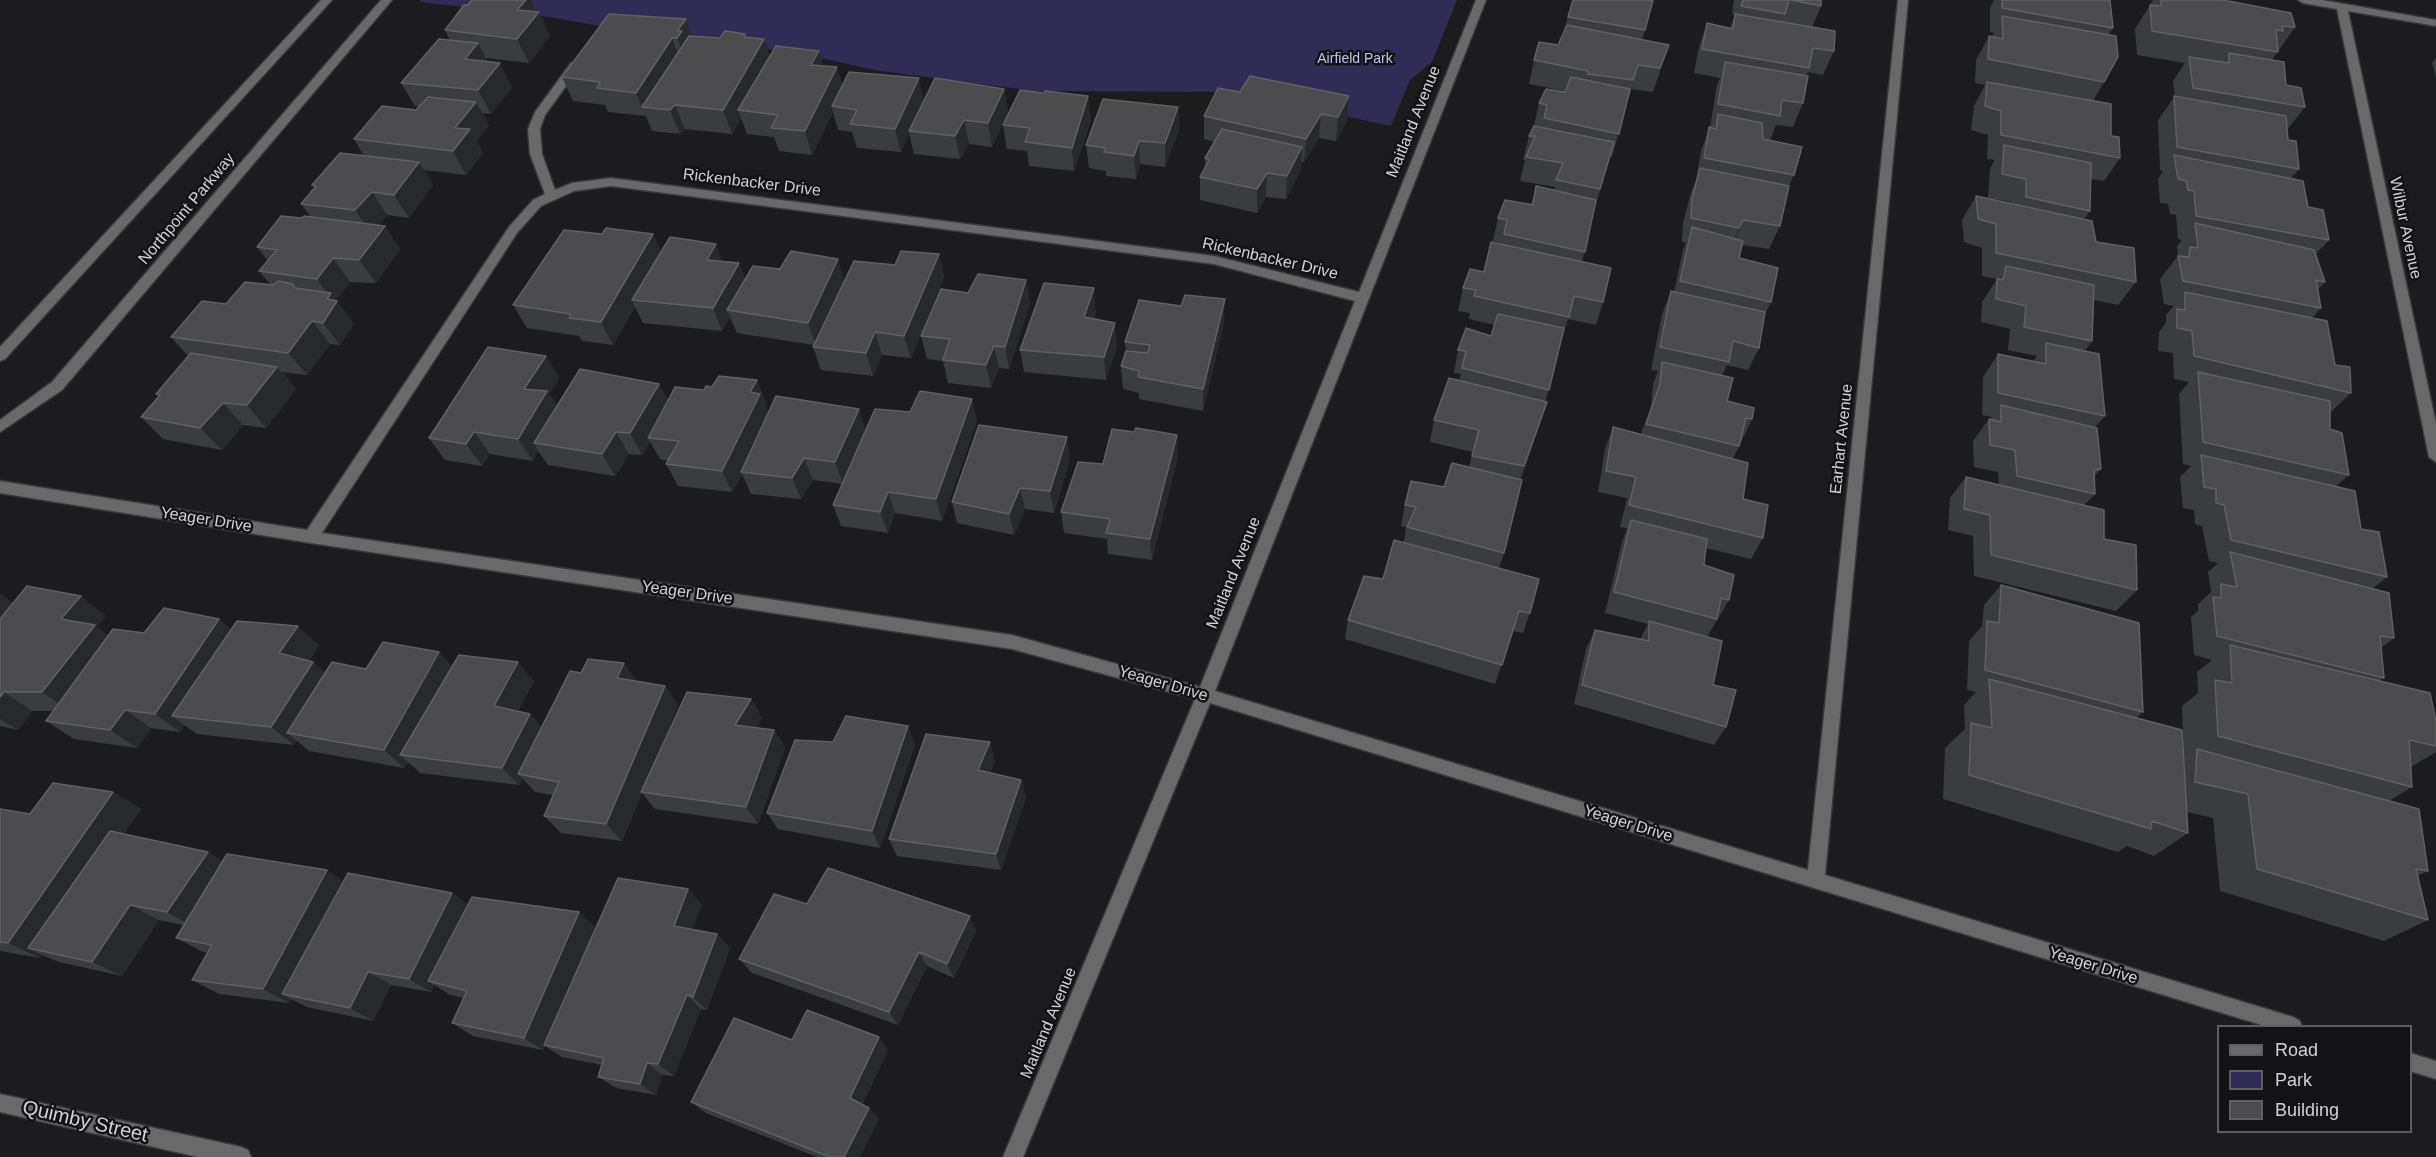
<!DOCTYPE html>
<html>
<head>
<meta charset="utf-8">
<style>
	body { margin:0 }
	#map { position:relative; width:2436px; height:1157px; overflow:hidden; background:#1c1c1f; font-family:Helvetica,sans-serif }
	canvas { display:block }
	.legend { position:absolute; left:2217px; top:1025px; width:195px; height:108px; box-sizing:border-box; background:#131316; border:2px solid #5f5f62; margin:0; padding:8px 10px; list-style:none; font-size:18px; color:#d2d2d3 }
	.legend li { display:flex; align-items:center; gap:12px; height:30px }
	.legend b { width:30px; border:2px solid #5f5f62 }
</style>
</head>
<body>
<div id="map">
<canvas width="2436" height="1157"></canvas>
<ul class="legend">
<li><b style="height:8px;background:#69696a"></b>Road</li>
<li><b style="height:16px;background:#2f2c56"></b>Park</li>
<li><b style="height:16px;background:#4c4c4e"></b>Building</li>
</ul>
</div>
<script>
const ctx = document.querySelector('canvas').getContext('2d');
ctx.lineJoin = 'round';
function fill(path, color) {
  ctx.fillStyle = color;
  ctx.fill(path, 'evenodd');
}
function toPath(rows) {
  const path = new Path2D();
  for (const r of rows) {
    path.moveTo(r[0], r[1]);
    for (let i = 2; i < r.length; i += 2) path.lineTo(r[i], r[i + 1]);
  }
  return path;
}
function stroke(path, color, width, dash) {
  ctx.strokeStyle = color;
  ctx.lineWidth = width;
  ctx.lineCap = dash ? 'butt' : 'round';
  ctx.setLineDash(dash || []);
  ctx.stroke(path);
}
function write(font, color, halo, rows, align = 'center') {
  ctx.font = font + ' Helvetica,sans-serif';
  ctx.lineWidth = 5;
  ctx.setLineDash([]);
  ctx.textBaseline = 'middle';
  ctx.strokeStyle = halo;
  ctx.fillStyle = color;
  for (const [text, x, y, turn = 0] of rows) {
    ctx.save();
    ctx.translate(x, y);
    ctx.rotate((+turn || 0) * Math.PI / 180);
    ctx.textAlign = isNaN(turn) ? turn : align;
    if (halo) ctx.strokeText(text, 0, 0);
    ctx.fillText(text, 0, 0);
    ctx.restore();
  }
}
const green = toPath([
	[421,0,1457,0,1432,62,1410,80,1391,126,1234,92,1035,91,880,71,797,53,641,33,537,15,420,2]
]);
const minor = toPath([
	[321,0,332,0,5,359,0,361,0,347,321,0],
	[381,0,392,0,62,390,0,432,0,420,52,382,381,0],
	[1476,0,1486,0,1215,691,1808,870,1898,0,1908,0,1825,875,2293,1017,2299,1020,2302,1026,2265,1026,1210,703,1023,1157,1003,1157,1195,699,1012,649,311,543,0,493,0,481,307,530,509,227,533,200,545,194,530,154,528,129,535,112,571,63,575,62,581,65,545,115,540,129,542,154,555,190,572,183,611,178,1214,256,1359,292,1476,0],
	[611,186,1214,264,1355,301,1200,687,1012,635,322,533,517,233,541,206,574,191,611,186],
	[2298,0,2322,0,2436,20,2436,26,2348,11,2436,424,2436,462,2429,457,2337,9,2303,3,2298,0],
	[2410,1053,2436,1061,2436,1079,2410,1071,2410,1053],
	[0,1094,241,1147,248,1150,251,1157,198,1157,0,1112,0,1094]
]);
const wall = toPath([
	[472,0,531,0,537,12,539,12,550,36,529,63,486,58,488,62,512,87,491,114,482,113,489,125,477,141,483,153,466,175,424,170,433,185,409,218,387,215,379,225,400,249,376,283,350,282,336,300,354,324,340,345,330,344,307,375,282,372,296,389,266,428,243,425,222,450,163,439,141,417,159,396,156,394,188,356,171,337,226,304,271,285,259,271,268,261,257,247,301,218,310,216,301,204,314,188,312,185,364,156,354,139,416,110,419,107,415,106,401,83,450,40,445,30],
	[1653,0,1642,40,1669,45,1653,92,1631,89,1612,157,1610,157,1594,211,1582,261,1603,302,1596,325,1568,319,1562,340,1561,340,1540,424,1521,479,1504,553,1499,568,1530,613,1523,633,1513,631,1495,684,1345,639,1348,620,1383,579,1404,542,1406,527,1401,526,1405,505,1444,487,1469,467,1473,452,1430,442,1434,420,1459,381,1461,374,1454,373,1458,350,1491,336,1495,325,1469,319,1470,313,1458,311,1463,288,1484,272,1501,244,1501,243,1493,241,1498,218,1531,204,1536,186,1554,190,1555,187,1520,181,1525,160,1523,160,1529,136,1534,126,1539,103,1565,91,1529,84,1534,60,1558,45,1564,30,1568,17],
	[1734,0,1821,0,1821,6,1812,27,1834,51,1823,75,1808,72,1806,76,1803,103,1793,127,1776,125,1770,140,1763,138,1794,175,1788,188,1780,226,1769,249,1742,245,1739,258,1771,302,1765,314,1759,348,1748,370,1727,365,1722,376,1727,401,1752,419,1733,459,1743,499,1763,538,1751,559,1706,548,1704,565,1729,600,1707,637,1713,685,1726,727,1714,745,1574,704,1586,649,1595,630,1640,639,1648,624,1605,613,1622,542,1627,528,1620,527,1627,498,1598,492,1605,449,1613,427,1641,434,1651,406,1653,384,1658,371,1651,370,1662,314,1671,291,1674,292,1683,250,1686,243,1682,242,1683,223,1691,192,1696,180,1701,151,1710,127,1717,85,1720,78,1694,73,1699,47,1707,23,1730,28,1735,15,1732,14],
	[1994,0,2110,0,2113,28,2108,35,2104,82,2093,101,2111,136,2120,158,2104,181,2091,179,2090,211,2084,219,2096,242,2136,282,2118,305,2094,300,2092,341,2085,351,2105,416,2095,427,2101,469,2094,477,2095,494,2084,505,2104,539,2137,590,2116,611,1974,576,1973,536,1948,530,1950,498,1966,477,1999,485,1998,472,1974,467,1973,441,1989,419,1990,420,1992,417,1982,415,1983,377,1998,354,2033,361,2037,356,2008,350,2010,329,1981,322,1982,302,1997,279,1982,276,1982,248,1964,242,1962,220,1976,196,2011,204,2012,202,1988,198,1990,168,1995,160,1987,159,1988,135,1971,130,1974,106,1985,85,1975,83,1976,60,1989,36,1992,37,1994,33,1990,32,1990,8],
	[2153,0,2223,0,2295,27,2272,60,2286,85,2305,107,2287,130,2288,140,2299,169,2291,178,2329,240,2316,254,2325,282,2318,290,2321,308,2312,318,2335,365,2351,393,2330,413,2330,429,2349,475,2335,487,2387,577,2372,589,2394,638,2381,648,2384,678,2379,681,2436,721,2436,752,2411,767,2412,787,2389,801,2428,871,2417,876,2428,920,2384,941,2220,891,2213,818,2187,812,2188,833,2154,856,2127,846,2118,852,1943,799,1945,748,1965,729,1964,705,1976,692,1967,690,1969,641,1982,626,1984,605,2001,585,2143,712,2136,718,2184,758,2182,706,2198,693,2197,672,2212,660,2194,655,2191,617,2198,611,2198,604,2211,592,2208,572,2218,563,2209,561,2202,526,2195,524,2194,510,2183,508,2180,477,2191,466,2183,464,2179,394,2189,382,2174,379,2173,353,2158,351,2159,332,2166,323,2166,315,2174,306,2164,304,2160,279,2178,256,2177,246,2182,240,2178,239,2176,215,2170,214,2168,204,2160,203,2158,179,2163,171,2160,170,2158,120,2175,96,2173,81,2185,63,2137,55,2135,29],
	[686,19,692,36,720,38,746,38,770,57,819,51,823,66,842,86,924,101,1004,89,1008,113,992,147,969,144,960,159,914,154,909,133,901,152,857,148,852,132,838,130,833,112,812,155,779,151,774,137,747,134,741,118,732,134,685,129,680,134,652,131,646,116,608,112,605,105,573,101,562,77],
	[2436,58,2436,78,2432,63],
	[1250,76,1347,120,1336,141,1319,138,1304,162,1301,162,1301,170,1286,199,1266,197,1257,213,1200,200,1200,177,1205,167,1205,158,1215,142,1204,139,1204,116,1240,92],
	[1178,107,1179,130,1165,167,1140,164,1136,179,1106,176,1106,171,1089,168,1086,145],
	[1091,120,1074,171,1029,166,1027,151,1007,149,1003,125],
	[653,234,661,252,723,262,745,280,845,281,895,265,939,254,944,277,911,358,882,355,873,376,821,370,813,347,814,345,737,333,730,317,722,331,643,323,635,307,613,345,582,341,579,336,527,328,513,305],
	[1026,280,1030,303,1009,369,999,368,991,388,948,383,943,361,927,359,921,336,968,293],
	[1096,311,1094,319,1117,346,1106,380,1024,372,1020,350],
	[1224,322,1203,411,1139,399,1139,393,1123,389,1121,366,1126,351,1125,342],
	[546,356,559,378,549,394,557,406,659,384,668,401,766,402,765,405,768,413,866,430,910,412,972,399,977,421,942,521,895,513,888,533,841,526,833,505,843,484,813,480,801,499,751,494,742,474,732,492,678,486,666,464,668,461,660,459,650,442,642,455,629,454,615,476,548,465,538,451,533,461,490,454,482,466,445,460,429,438],
	[1178,457,1152,560,1108,554,1107,539,1064,533,1061,512,1103,464],
	[1070,459,1054,513,1025,509,1014,535,957,523,952,502],
	[0,594,13,603,106,616,97,627,108,636,144,633,219,619,231,630,319,645,309,661,325,673,366,669,439,652,452,667,534,681,518,711,530,714,542,727,637,681,665,686,678,705,657,757,751,699,762,718,756,728,774,730,785,748,758,824,655,809,642,793,622,841,561,833,544,816,553,795,535,792,523,779,519,785,420,773,408,762,404,768,309,751,297,741,294,745,197,734,184,725,180,732,151,728,137,748,74,739,46,721,53,711,32,711,18,730,0,726],
	[833,742,915,744,880,848,778,829,767,813],
	[995,760,990,773,1021,780,1026,797,1001,870,897,856,889,839],
	[113,792,141,809,124,834,222,861,327,870,343,882,452,893,468,905,595,927,580,964,688,889,702,905,692,929,717,934,730,948,707,1010,701,1009,674,1076,662,1075,656,1095,616,1088,598,1077,602,1065,562,1057,545,1046,543,1050,473,1036,452,1023,464,998,450,995,434,985,431,992,391,985,373,1021,307,1007,291,999,289,1003,219,994,192,980,207,953,203,952,176,938,183,925,159,920,122,976,59,962,42,955,40,958,0,951,0,809,30,814],
	[807,904,976,931,954,978,927,966,898,1025,752,973,739,959],
	[792,1040,888,1050,862,1105,869,1108,879,1119,860,1157,817,1157,706,1113,691,1102]
]);
const shadedWall = toPath([
	[526,0,531,0,537,13,539,12,550,36,529,63,517,39,517,10],
	[686,19,695,43,686,62,677,38,677,31],
	[745,34,752,57,764,39,772,63,738,110,741,118,732,134,723,110,744,37],
	[672,38,681,62,642,107,646,116,636,93],
	[478,43,490,66,465,59],
	[819,51,825,74,811,65],
	[500,63,512,87,491,114,478,90],
	[837,67,844,91,832,106,833,112,812,155,805,131],
	[919,78,924,102,909,131,909,133,901,152,895,129],
	[1004,89,1008,113,992,147,988,123],
	[1088,96,1091,120,1074,171,1072,148],
	[1349,96,1347,120,1336,141,1338,117],
	[476,102,489,125,477,141,483,153,466,175,453,151,455,128],
	[675,105,685,129,680,134,670,110],
	[1178,107,1179,130,1165,167,1165,143],
	[1321,114,1319,138,1304,162,1306,139],
	[964,120,969,144,960,159,955,136],
	[1139,141,1140,164,1136,179,1134,156],
	[1302,147,1301,170,1286,199,1287,176],
	[419,162,433,185,409,218,394,195],
	[1267,173,1266,197,1257,213,1257,189],
	[372,192,387,215,371,234,355,210],
	[1743,220,1734,244,1729,252,1739,228],
	[385,226,400,249,376,283,359,260],
	[653,234,664,258,632,300,635,307,613,345,601,322],
	[716,244,725,267,707,260],
	[939,254,944,277,911,358,904,336],
	[333,258,350,282,336,300,354,324,340,345,323,323,327,299,329,295,317,279],
	[838,259,845,282,816,345,808,323],
	[739,263,748,286,727,310,730,317,722,331,713,308],
	[1026,280,1030,303,1009,369,1005,347],
	[1094,288,1096,311,1086,339,1084,317],
	[1225,299,1224,322,1203,411,1203,389],
	[312,321,330,344,307,375,288,353],
	[1115,323,1117,346,1106,380,1104,357],
	[875,332,882,355,873,376,866,353],
	[994,346,999,368,991,388,986,365],
	[546,356,559,378,549,394,561,413,534,443,538,451,533,461,518,439,524,389],
	[277,367,296,389,266,428,247,405],
	[757,380,766,402,765,405,769,417,732,492,722,471,750,392],
	[659,384,670,407,648,438,650,442,642,455,630,433],
	[972,399,977,421,942,521,936,499],
	[1547,402,1540,424,1518,488,1524,466],
	[223,403,243,425,222,450,200,428],
	[859,409,866,431,843,484,835,462],
	[474,432,490,454,482,466,466,444],
	[616,432,629,454,615,476,602,454],
	[1177,435,1178,457,1152,560,1150,539],
	[1067,437,1070,459,1054,513,1050,491],
	[804,458,813,480,801,499,792,478],
	[1020,488,1025,509,1014,535,1009,514],
	[888,492,895,513,888,533,880,512],
	[1,594,29,615,0,649,0,596],
	[81,596,106,616,97,627,121,645,70,711,42,692,61,619],
	[219,619,242,639,172,716,184,725,180,732,155,714],
	[298,626,319,645,301,672,279,653],
	[439,652,457,672,400,755,408,762,404,768,384,750],
	[313,662,334,681,287,733,297,741,294,745,271,727],
	[518,662,534,681,511,725,494,706],
	[624,663,638,682,617,678],
	[665,686,678,705,642,792,641,792,642,793,622,841,606,824],
	[4,692,32,711,18,730,0,719,0,697],
	[751,699,762,718,747,743,735,725],
	[125,710,151,728,137,748,110,730],
	[530,714,547,732,518,774,523,779,519,785,502,768],
	[908,726,915,744,880,848,872,831],
	[774,730,785,748,758,824,746,807],
	[990,742,995,760,983,788,978,770],
	[1021,780,1026,797,1001,870,996,854],
	[113,792,141,809,44,952,28,948,42,955,40,958,8,943],
	[208,852,234,868,194,927,167,912],
	[327,870,350,886,282,994,291,999,289,1003,263,989],
	[688,889,702,905,688,940,674,926],
	[452,893,472,908,428,981,434,985,431,992,409,979],
	[130,905,159,920,122,976,92,962],
	[579,912,595,927,543,1050,524,1038],
	[970,916,976,931,954,978,947,964],
	[717,934,730,948,707,1010,693,997],
	[919,952,927,966,898,1025,889,1012],
	[368,972,391,985,373,1021,350,1008],
	[687,995,701,1009,674,1076,658,1064],
	[879,1037,888,1050,860,1109,850,1098],
	[647,1063,662,1075,656,1095,640,1084],
	[869,1108,879,1119,860,1157,844,1157]
]);
const building = toPath([
	[472,0,526,0,517,10,539,12,517,39,445,30,464,5,468,5,472,0],
	[1573,0,1653,0,1645,30,1568,17,1573,0],
	[1743,0,1789,0,1785,14,1741,6,1743,0],
	[1791,0,1821,0,1821,6,1791,0],
	[2002,0,2110,0,2113,28,2002,8,2002,0],
	[2161,0,2223,0,2291,13,2295,27,2282,26,2283,31,2276,30,2278,52,2152,31,2150,5,2161,6,2161,0],
	[609,14,686,19,677,31,682,31,677,38,672,38,636,93,597,88,600,82,562,77,609,14],
	[1735,14,1835,31,1834,51,1813,48,1809,68,1702,49,1707,23,1733,29,1735,14],
	[2002,16,2116,36,2118,57,2104,82,1988,59,1989,36,2003,39,2002,16],
	[1567,25,1669,45,1660,68,1638,65,1633,80,1588,74,1588,71,1534,60,1539,42,1558,45,1567,25],
	[725,31,745,34,744,37,764,39,723,110,675,105,670,110,642,107,689,36,720,38,725,31],
	[439,39,478,43,465,59,500,63,478,90,401,83,439,39],
	[776,46,819,51,811,65,837,67,805,131,771,128,778,115,738,110,776,46],
	[2229,53,2284,62,2286,85,2301,88,2305,107,2193,88,2189,57,2229,63,2229,53],
	[1725,62,1808,76,1803,103,1782,100,1780,116,1718,104,1725,62],
	[849,72,919,78,895,129,850,124,857,110,832,106,849,72],
	[1250,76,1349,96,1338,117,1321,114,1306,139,1204,116,1218,88,1240,92,1250,76],
	[1571,77,1630,89,1619,134,1544,118,1547,105,1539,103,1546,89,1565,92,1571,77],
	[935,78,1004,89,988,123,964,120,955,136,909,131,935,78],
	[1987,82,2111,104,2111,136,2119,137,2120,158,2001,135,2001,111,1985,106,1987,82],
	[1020,90,1043,93,1045,91,1088,96,1072,148,1025,142,1030,128,1003,125,1020,90],
	[2174,96,2286,116,2288,140,2296,141,2299,169,2177,147,2174,96],
	[428,97,476,102,455,128,470,129,453,151,354,139,382,106,416,110,428,97],
	[1103,99,1178,107,1165,143,1139,141,1134,156,1104,152,1106,148,1086,145,1103,99],
	[1718,114,1762,123,1763,139,1802,147,1794,175,1704,158,1709,127,1716,129,1718,114],
	[1534,126,1614,142,1600,189,1556,180,1563,163,1526,157,1535,136,1529,136,1534,126],
	[1222,129,1302,147,1287,176,1267,173,1257,189,1200,177,1209,160,1205,158,1222,129],
	[2004,145,2091,163,2090,211,2026,197,2026,179,2002,174,2004,145],
	[340,153,419,162,394,195,372,192,355,210,301,204,316,186,312,185,340,153],
	[2174,155,2303,181,2308,207,2323,210,2329,240,2196,216,2194,191,2188,190,2186,181,2178,179,2174,155],
	[1700,168,1789,186,1780,226,1743,220,1739,228,1691,218,1692,199,1700,168],
	[1536,186,1596,200,1585,252,1504,234,1507,220,1498,218,1505,200,1533,205,1536,186],
	[1976,196,2092,221,2096,242,2134,248,2136,282,1996,253,1996,224,1978,219,1976,196],
	[281,216,301,218,304,216,385,226,359,260,333,258,317,279,259,271,277,250,257,247,281,216],
	[2195,223,2314,250,2325,282,2316,280,2321,308,2183,281,2178,256,2189,257,2190,247,2198,248,2195,223],
	[1692,227,1743,241,1739,258,1778,268,1771,302,1680,281,1692,227],
	[606,228,653,234,601,322,569,318,571,314,513,305,564,230,602,234,606,228],
	[670,237,716,244,707,260,739,263,713,308,632,300,670,237],
	[1491,242,1611,268,1603,302,1574,296,1569,317,1474,296,1476,290,1463,288,1470,269,1484,272,1491,242],
	[791,251,838,259,808,323,727,310,753,266,780,269,791,251],
	[901,251,939,254,904,336,875,332,866,353,813,347,854,261,895,265,901,251],
	[2006,266,2094,285,2092,341,2024,327,2026,306,1996,299,1997,279,2003,280,2006,266],
	[978,274,1026,280,1005,347,994,346,986,365,943,360,950,339,921,336,941,289,968,293,978,274],
	[278,281,293,284,295,288,331,293,327,299,337,301,323,323,312,321,288,353,171,337,202,301,226,304,245,282,273,285,278,281],
	[1044,283,1094,288,1084,317,1115,323,1104,357,1020,350,1044,283],
	[1671,291,1765,312,1759,348,1733,341,1729,362,1660,347,1671,291],
	[2185,292,2327,321,2335,365,2350,367,2351,393,2194,356,2192,331,2177,328,2177,309,2185,310,2185,292],
	[1185,295,1225,299,1203,389,1138,377,1139,371,1121,366,1126,351,1148,353,1150,345,1125,342,1139,300,1181,306,1185,295],
	[1498,314,1564,328,1549,390,1462,368,1466,351,1458,350,1466,328,1491,336,1498,314],
	[2046,343,2099,354,2105,416,1998,393,1998,354,2046,364,2046,343],
	[488,347,546,356,524,389,547,391,518,439,474,432,466,444,429,438,488,347],
	[191,353,277,367,247,405,223,403,200,428,141,417,160,395,156,394,191,353],
	[1662,362,1733,378,1727,401,1754,408,1752,419,1746,418,1739,446,1646,424,1660,384,1662,362],
	[580,369,659,384,630,433,616,432,602,454,534,443,580,369],
	[2198,372,2330,401,2330,429,2342,433,2349,475,2203,442,2198,372],
	[719,376,757,380,750,392,760,394,722,471,666,464,679,441,648,438,675,387,704,390,706,386,712,387,719,376],
	[1449,378,1547,402,1524,466,1472,456,1479,430,1434,420,1449,378],
	[920,391,972,399,936,499,888,492,880,512,833,505,875,409,910,412,920,391],
	[776,396,859,409,835,462,804,458,792,478,741,472,776,396],
	[2001,405,2097,428,2101,469,2094,470,2095,494,2017,476,2015,450,1990,445,1989,419,2001,422,2001,405],
	[979,425,1067,437,1050,491,1020,488,1009,514,952,502,979,425],
	[1613,427,1748,463,1743,499,1768,505,1763,538,1629,505,1636,477,1606,471,1613,427],
	[1136,428,1177,435,1150,539,1106,533,1110,519,1061,512,1078,462,1103,464,1112,429,1134,432,1136,428],
	[2201,455,2355,491,2361,529,2379,532,2387,577,2231,540,2224,505,2216,503,2216,489,2204,487,2201,455],
	[1452,463,1522,480,1504,553,1407,527,1416,507,1405,505,1411,481,1444,487,1452,463],
	[1966,477,2104,510,2104,539,2136,545,2137,590,1991,555,1990,515,1964,509,1966,477],
	[1631,520,1707,539,1704,565,1734,575,1729,600,1721,598,1717,619,1614,592,1631,520],
	[1394,540,1539,579,1530,613,1519,611,1502,665,1348,620,1364,576,1383,579,1394,540],
	[2230,552,2389,593,2394,638,2380,636,2384,678,2217,636,2213,597,2221,598,2221,584,2237,587,2230,552],
	[2001,585,2139,623,2143,712,1985,670,1987,621,1999,623,2001,585],
	[27,586,81,596,61,619,95,625,42,692,4,692,0,697,0,619,27,586],
	[164,608,219,619,155,714,125,710,110,730,46,721,113,629,144,633,164,608],
	[237,621,298,626,279,653,313,662,271,727,172,716,237,621],
	[1649,621,1722,641,1713,685,1736,690,1726,727,1582,685,1595,630,1649,641,1649,621],
	[383,642,439,652,384,750,287,733,332,662,366,669,383,642],
	[2230,645,2430,693,2436,721,2436,746,2409,740,2412,787,2218,736,2215,680,2232,683,2230,645],
	[459,655,518,662,494,706,530,714,502,768,400,755,459,655],
	[588,659,624,663,617,678,665,686,606,824,544,816,559,782,518,774,570,671,581,673,588,659],
	[1989,679,2182,730,2188,833,2152,821,2151,829,1969,775,1971,723,1992,728,1989,679],
	[687,692,751,699,735,725,774,730,746,807,641,792,687,692],
	[846,716,908,726,872,831,767,813,795,740,833,742,846,716],
	[926,734,990,742,978,770,1021,780,996,854,889,839,926,734],
	[2197,749,2419,809,2428,871,2416,869,2428,920,2257,869,2248,794,2195,782,2197,749],
	[53,783,113,792,8,943,0,942,0,809,30,814,53,783],
	[110,831,208,852,167,912,130,905,92,962,28,948,110,831],
	[227,854,327,870,263,989,192,980,212,945,176,938,227,854],
	[828,868,970,916,947,964,919,952,889,1012,739,959,774,894,807,904,828,868],
	[348,873,452,893,409,979,368,972,350,1008,282,994,348,873],
	[618,878,688,889,674,926,717,934,693,997,687,995,658,1064,647,1063,640,1084,598,1077,604,1058,544,1045,618,878],
	[472,897,579,912,524,1038,452,1023,467,991,428,981,472,897],
	[807,1010,879,1037,850,1098,869,1108,844,1157,830,1157,691,1102,734,1018,792,1040,807,1010]
]);
const farParknames = [
	["Airfield Park",1355,59]
];
const streetNames = [
	["Maitland Avenue",1414,122,-68],
	["Rickenbacker Drive",752,183,7],
	["Northpoint Parkway",187,209,-50],
	["Wilbur Avenue",2405,228,78],
	["Rickenbacker Drive",1270,259,13],
	["Earhart Avenue",1842,439,-84],
	["Yeager Drive",206,520,9],
	["Maitland Avenue",1234,573,-68],
	["Yeager Drive",687,593,8],
	["Yeager Drive",1163,684,16],
	["Yeager Drive",1628,824,17],
	["Yeager Drive",2093,966,17],
	["Maitland Avenue",1049,1023,-67]
];
const nearStreetnames = [
	["Quimby Street",85,1122,13]
];
fill(green, '#2f2c56');
stroke(minor, '#39393c', 3);
fill(minor, '#69696a');
fill(wall, '#3b3c3e');
fill(shadedWall, '#28292b');
fill(building, '#4c4c4e');
stroke(building, '#616163', 1.5);
write('14px', '#c1c2f7', '#131316', farParknames);
write('16px', '#d2d2d3', '#131316', streetNames);
write('20px', '#d2d2d3', '#131316', nearStreetnames);
</script>
</body>
</html>
